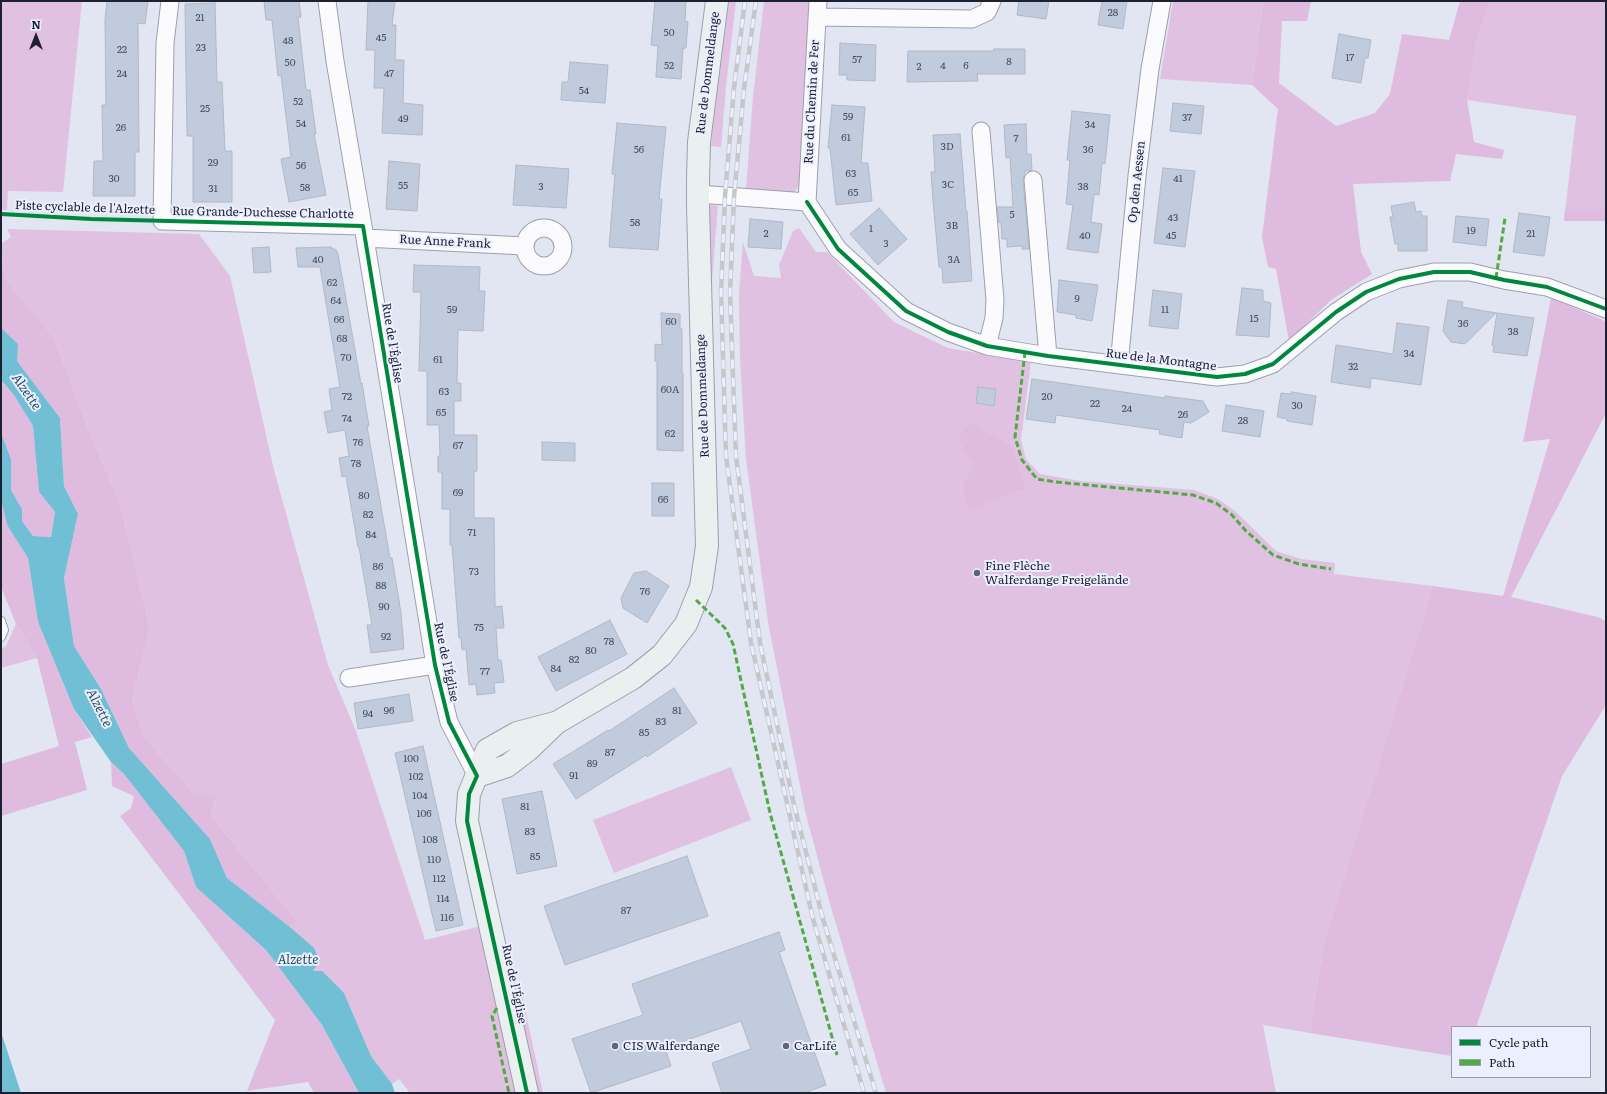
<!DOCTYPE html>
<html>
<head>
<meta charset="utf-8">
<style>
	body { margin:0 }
	#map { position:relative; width:1607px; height:1094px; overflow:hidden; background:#e2e5f2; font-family:Literata,serif }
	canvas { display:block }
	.frame { position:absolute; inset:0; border:2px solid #1d202e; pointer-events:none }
	.legend { position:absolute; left:1451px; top:1026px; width:140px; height:52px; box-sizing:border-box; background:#ebefff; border:1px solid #999cab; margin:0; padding:5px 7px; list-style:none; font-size:12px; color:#1d202e }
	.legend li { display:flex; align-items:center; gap:8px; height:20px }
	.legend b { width:20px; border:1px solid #999cab }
	.north { position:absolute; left:16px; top:16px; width:40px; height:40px; -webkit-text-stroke:3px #ebefff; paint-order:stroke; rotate:0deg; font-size:11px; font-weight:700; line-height:16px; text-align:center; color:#1d202e }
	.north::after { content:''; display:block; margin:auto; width:14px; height:18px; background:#1d202e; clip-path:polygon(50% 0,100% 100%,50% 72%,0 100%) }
</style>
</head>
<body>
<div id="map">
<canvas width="1607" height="1094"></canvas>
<div class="frame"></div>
<ul class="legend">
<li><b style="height:5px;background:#00873e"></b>Cycle path</li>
<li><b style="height:5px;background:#52aa44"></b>Path</li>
</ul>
<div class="north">N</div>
</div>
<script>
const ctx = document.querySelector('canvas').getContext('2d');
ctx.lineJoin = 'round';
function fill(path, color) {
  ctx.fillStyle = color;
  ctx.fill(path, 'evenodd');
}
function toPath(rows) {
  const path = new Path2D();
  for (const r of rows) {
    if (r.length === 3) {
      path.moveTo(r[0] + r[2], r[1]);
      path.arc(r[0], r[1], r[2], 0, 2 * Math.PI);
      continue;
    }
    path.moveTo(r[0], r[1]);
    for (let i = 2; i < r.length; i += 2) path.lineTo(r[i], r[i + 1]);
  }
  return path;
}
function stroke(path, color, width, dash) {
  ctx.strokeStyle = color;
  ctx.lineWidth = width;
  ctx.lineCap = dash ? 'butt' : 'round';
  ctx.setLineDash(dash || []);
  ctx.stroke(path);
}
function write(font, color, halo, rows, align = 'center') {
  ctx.font = font + ' Literata,serif';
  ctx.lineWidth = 4;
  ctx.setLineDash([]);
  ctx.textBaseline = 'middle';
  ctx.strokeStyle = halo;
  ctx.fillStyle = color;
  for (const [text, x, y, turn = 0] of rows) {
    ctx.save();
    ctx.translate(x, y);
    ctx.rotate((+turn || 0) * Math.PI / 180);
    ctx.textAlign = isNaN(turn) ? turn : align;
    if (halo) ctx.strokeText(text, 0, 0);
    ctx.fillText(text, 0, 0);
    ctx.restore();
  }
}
const green = toPath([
	[1,1,82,1,63,192,8,191,7,210,1,210],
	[729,1,736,1,726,87,721,147,711,146,715,97],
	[764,1,811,1,801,183,794,193,746,190,753,97],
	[1173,1,1263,1,1252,85,1160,79],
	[1491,1,1606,1,1606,209,1566,209,1564,221,1576,116,1467,100,1477,39],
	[708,205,718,206,711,293],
	[799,228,816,252,827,252,894,322,948,348,1031,362,1021,440,1026,459,1040,474,1081,481,1194,490,1218,499,1235,511,1276,551,1301,559,1335,563,1334,574,1433,586,1323,945,1310,1033,1263,1025,1276,1093,886,1093,828,897,805,811,768,622,746,459,740,359,739,293,743,242,754,276,781,278,779,265,793,231],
	[7,229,199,234,230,276,274,470,328,665,356,731,425,940,490,924,506,994,521,990,543,1093,410,1093,399,1079,392,1084,371,1056,344,993,313,971,313,948,290,927,298,922,211,816,215,800,192,791,144,737,132,699,150,629,120,503,89,431,54,338,4,280,1,244,11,237],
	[16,624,37,658,1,668,1,649,6,646],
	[731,767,751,820,614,873,593,820]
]);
const forest = toPath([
	[1263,1,1311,1,1307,21,1282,21,1279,83,1336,126,1375,113,1390,94,1402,34,1449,40,1460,1,1491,1,1477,39,1467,100,1474,142,1504,150,1502,159,1456,154,1450,181,1353,184,1361,252,1372,274,1331,300,1289,341,1276,269,1268,267,1262,237,1278,109,1252,85],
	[1565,209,1606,209,1606,221,1564,221],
	[1,254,5,280,54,338,89,431,120,503,150,629,132,699,144,737,192,791,215,799,211,816,298,922,290,927,227,878,210,839,129,748,101,689,74,646,64,578,78,514,64,486,60,418,17,361,1,328],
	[1551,298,1603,320,1606,323,1606,413,1511,597,1598,617,1606,621,1606,705,1562,776,1476,1027,1452,1027,1452,1056,1310,1033,1323,945,1433,586,1503,596,1550,439,1523,442],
	[1,380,14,395,33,426,39,492,55,512,51,537,33,536,22,521,22,509,11,490,11,459,1,433],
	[970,423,1013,447,1025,488,969,510,963,485,974,466,958,439],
	[1,499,7,525,28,558,38,622,74,709,92,737,75,742,87,790,1,816,1,764,59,746,37,658,16,624,1,587],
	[111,762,124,774,184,851,196,887,266,950,322,1025,359,1093,314,1093,308,1082,247,1091,275,1020,120,816,131,808,134,796,112,786]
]);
const water = toPath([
	[1,328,18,344,17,361,60,418,64,486,78,514,64,578,74,646,101,689,129,748,210,839,227,878,290,927,314,948,320,961,313,971,322,971,344,993,371,1056,392,1084,395,1093,359,1093,322,1025,266,950,196,887,184,851,124,774,111,762,74,709,38,622,28,558,7,525,1,499,1,433,11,459,11,490,22,509,22,521,33,536,51,537,55,512,39,492,33,426,14,395,1,380],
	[1,1035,2,1035,21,1093,1,1093]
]);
const building = toPath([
	[107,1,148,1,145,24,138,23,139,152,135,152,135,196,93,196,94,161,103,161,102,105,106,105,105,20,107,1],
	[264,1,299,1,301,17,298,17,306,90,310,90,316,134,314,134,326,195,289,202,281,159,291,157,281,75,278,76,272,20,266,20,264,1],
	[368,1,395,1,392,25,396,25,395,60,404,60,403,103,423,105,422,135,382,133,384,88,374,88,375,50,366,50,368,1],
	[655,1,686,1,685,21,688,22,686,48,683,48,681,79,656,77,658,46,651,45,655,1],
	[1019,1,1049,1,1046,19,1017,15,1019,1],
	[1102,1,1127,1,1123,29,1098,25,1102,1],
	[215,3,217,82,222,82,225,151,232,151,232,202,193,202,193,136,187,136,185,4,215,3],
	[1339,34,1371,40,1368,58,1365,58,1361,83,1332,78,1339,34],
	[840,43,876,45,875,81,847,80,847,75,839,75,840,43],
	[994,49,1025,49,1025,74,977,74,978,81,907,82,908,51,994,51,994,49],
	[570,62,608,65,605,103,561,100,562,82,568,82,570,62],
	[1173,103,1204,106,1201,134,1170,131,1173,103],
	[832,105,865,107,861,163,868,163,872,201,836,205,830,148,828,148,832,105],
	[1072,111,1110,115,1105,164,1102,163,1099,195,1094,194,1091,222,1102,224,1098,253,1067,249,1073,205,1066,204,1070,160,1067,160,1072,111],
	[617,123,666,127,659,199,662,199,658,250,609,247,615,174,612,174,617,123],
	[1026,124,1027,154,1031,154,1032,170,1025,171,1023,180,1029,249,1022,249,1022,246,1007,247,1007,239,1002,239,1001,222,999,223,997,207,1013,207,1010,157,1006,158,1004,125,1026,124],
	[960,134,966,211,967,211,972,281,943,283,942,267,939,267,933,200,931,172,935,172,933,135,960,134],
	[389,161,420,164,417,211,386,209,389,161],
	[516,165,569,169,566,208,513,205,516,165],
	[1163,168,1195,171,1185,247,1154,243,1163,168],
	[1414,202,1416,212,1421,211,1422,216,1427,216,1427,251,1398,251,1398,244,1395,244,1390,217,1393,217,1391,206,1414,202],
	[879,208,907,239,878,265,850,234,879,208],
	[1519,213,1550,217,1544,256,1513,252,1519,213],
	[1456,216,1489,219,1486,246,1453,242,1456,216],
	[750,219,783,222,781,249,748,247,750,219],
	[269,247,271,272,254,273,252,248,269,247],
	[330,247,336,250,338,254,361,384,362,383,369,426,367,426,390,558,392,558,401,613,404,649,371,653,367,625,372,625,359,547,358,547,346,476,342,477,339,458,349,456,345,430,328,433,324,412,332,410,329,389,340,387,320,267,298,267,296,248,330,247],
	[414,265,480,267,479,291,485,291,483,331,458,330,457,383,461,383,461,401,454,401,454,435,477,435,477,471,474,471,474,518,494,518,495,607,502,606,504,628,496,628,498,660,501,660,504,682,494,683,495,693,477,695,476,684,469,685,466,649,462,650,461,638,459,638,452,545,450,545,450,509,442,509,442,472,438,472,438,456,440,456,439,425,427,425,427,371,419,371,421,292,413,292,414,265],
	[1059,280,1098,285,1092,321,1076,318,1076,315,1057,312,1059,280],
	[1242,288,1263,290,1263,301,1271,303,1269,337,1236,335,1242,288],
	[1153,290,1182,294,1178,329,1149,326,1153,290],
	[1448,300,1463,302,1462,307,1496,313,1465,344,1451,342,1443,331,1448,300],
	[661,313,680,314,680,329,682,329,682,373,683,373,683,451,657,450,657,361,655,361,655,344,662,345,661,313],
	[1497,313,1534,318,1527,356,1493,352,1494,346,1492,345,1497,313],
	[1397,323,1429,327,1421,385,1371,378,1370,388,1331,382,1336,345,1393,354,1397,323],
	[1032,379,1165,398,1165,396,1203,401,1209,412,1191,423,1184,422,1182,438,1159,434,1160,430,1056,415,1055,423,1026,419,1032,379],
	[978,387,996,389,994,406,976,403,978,387],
	[1292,392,1316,396,1312,425,1287,421,1287,419,1277,417,1281,393,1291,394,1292,392],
	[1226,405,1264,411,1260,437,1222,431,1226,405],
	[542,442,575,443,575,461,542,460,542,442],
	[652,483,674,483,674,516,652,516,652,483],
	[646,571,669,586,647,623,623,608,621,598,634,573,646,571],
	[610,620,627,654,556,691,538,657,610,620],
	[674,688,697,723,647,757,646,755,576,799,553,764,608,730,609,731,674,688],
	[409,694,413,721,358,729,354,703,409,694],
	[423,746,463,925,436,931,395,753,423,746],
	[542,791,557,866,517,874,502,799,542,791],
	[687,856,708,916,565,965,544,906,687,856],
	[779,932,785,950,779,952,826,1085,804,1093,722,1093,712,1063,751,1049,741,1021,665,1048,671,1066,591,1093,572,1039,643,1015,632,984,779,932]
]);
const service = toPath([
	[1,621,4,630,1,637]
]);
const minor = toPath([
	[170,1,165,43,162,221,363,226],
	[327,1,335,61,363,226,435,665,449,722,477,776],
	[817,17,972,19,987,12,992,1],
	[981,131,995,300,994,318,987,346],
	[1033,180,1048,356],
	[698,194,807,202],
	[807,202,838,249,906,311,948,332,987,346,1048,356,1217,377,1245,374,1273,364,1336,312,1366,292,1399,279,1434,272,1470,272,1504,280,1547,287,1606,309],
	[807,202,818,1],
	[544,247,19],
	[365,238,524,246],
	[1119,365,1137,176,1150,69,1162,1],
	[349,678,435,665]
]);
const secondary = toPath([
	[477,776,507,766,528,750,556,723,633,678,662,655,686,624,701,587,707,546,698,206,698,179,699,142,717,1],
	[527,1093,467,821,469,794,487,750,517,733,555,723]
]);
const rail = toPath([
	[745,1,734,88,725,196,721,293,726,456,751,643,813,919,864,1093],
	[756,1,744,89,734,197,730,294,736,456,760,643,794,805,823,919,876,1093]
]);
const quiet = toPath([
	[1496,278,1505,218],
	[1025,352,1015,437,1022,460,1037,479,1056,482,1193,495,1216,503,1232,515,1246,531,1273,555,1299,564,1331,569],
	[696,600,725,628,733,644,770,813,837,1055],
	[497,1008,492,1016,509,1093]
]);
const cycleway = toPath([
	[807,202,838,249,906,311,948,332,987,346,1048,356,1217,377,1245,374,1273,364,1336,312,1366,292,1399,279,1434,272,1470,272,1504,280,1547,287,1606,309],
	[1,214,91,219,363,226,435,665,449,722,477,776,469,794,467,821,527,1093]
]);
const markers = [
	[977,573,4,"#626573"],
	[615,1046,4,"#626573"],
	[786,1046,4,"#626573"]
];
const numberNames = [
	["28",1113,13],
	["21",200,18],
	["50",669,33],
	["45",381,38],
	["48",288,41],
	["23",201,48],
	["22",122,50],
	["17",1350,58],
	["57",857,60],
	["8",1009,62],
	["50",290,63],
	["52",669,66],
	["4",943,66],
	["6",966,66],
	["2",919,67],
	["24",122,74],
	["47",389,74],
	["54",584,91],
	["52",298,102],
	["25",205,109],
	["59",848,117],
	["37",1187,118],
	["49",403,119],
	["54",301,124],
	["34",1090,125],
	["26",121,128],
	["61",846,138],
	["7",1016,139],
	["3D",947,147],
	["56",639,150],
	["36",1088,150],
	["29",213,163],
	["56",301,166],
	["63",851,174],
	["30",114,179],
	["41",1178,179],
	["3C",948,185],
	["55",403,186],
	["3",541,187],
	["38",1083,187],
	["58",305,188],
	["31",213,189],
	["65",853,193],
	["5",1012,215],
	["43",1173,218],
	["58",635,223],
	["3B",952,226],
	["1",871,229],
	["19",1471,231],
	["2",766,234],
	["21",1531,234],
	["40",1085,236],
	["45",1171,236],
	["3",886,244],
	["40",318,260],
	["3A",954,260],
	["62",332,283],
	["9",1077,299],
	["64",336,301],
	["59",452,310],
	["11",1165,310],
	["15",1254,319],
	["66",339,320],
	["60",671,322],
	["36",1463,324],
	["38",1513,332],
	["68",342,339],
	["34",1409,354],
	["70",346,358],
	["61",438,360],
	["32",1353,367],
	["60A",670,390],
	["63",444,392],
	["72",347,397],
	["20",1047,397],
	["22",1095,404],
	["30",1297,406],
	["24",1127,409],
	["65",441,413],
	["26",1183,415],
	["74",347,419],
	["28",1243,421],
	["62",670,434],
	["76",358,443],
	["67",458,446],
	["78",356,464],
	["69",458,493],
	["80",364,496],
	["66",663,500],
	["82",368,515],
	["71",472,533],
	["84",371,535],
	["86",378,567],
	["73",474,572],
	["88",381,586],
	["76",645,592],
	["90",384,607],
	["75",479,628],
	["92",386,637],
	["78",609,642],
	["80",591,651],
	["82",574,660],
	["84",556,669],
	["77",485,672],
	["96",389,711],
	["81",677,711],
	["94",368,714],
	["83",661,722],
	["85",644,733],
	["87",610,753],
	["100",411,759],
	["89",592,764],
	["91",574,776],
	["102",416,777],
	["104",420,796],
	["81",525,807],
	["106",424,814],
	["83",530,832],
	["108",430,840],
	["85",535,857],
	["110",434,860],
	["112",439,879],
	["114",443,899],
	["87",626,911],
	["116",447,918]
];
const streetNames = [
	["Rue de Dommeldange",708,73,-83],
	["Rue du Chemin de Fer",812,102,-87],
	["Op den Aessen",1137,182,-84],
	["Piste cyclable de l'Alzette",85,208,2],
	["Rue Grande-Duchesse Charlotte",263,213,1],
	["Rue Anne Frank",445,242,3],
	["Rue de l'Église",392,343,81],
	["Rue de la Montagne",1161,360,7],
	["Rue de Dommeldange",703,396,-92],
	["Rue de l'Église",446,662,78],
	["Rue de l'Église",514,984,78]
];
const poiNames = [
	["Fine Flèche",985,566],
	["Walferdange Freigelände",985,580],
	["CIS Walferdange",623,1046],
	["CarLife",794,1046]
];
const waterNames = [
	["Alzette",26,392,55],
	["Alzette",99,708,63],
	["Alzette",298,960]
];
fill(green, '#e1c1e1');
fill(forest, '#dfbcdf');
fill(water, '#71bfd4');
fill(building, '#c0cbdd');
stroke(building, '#b2b8c4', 1);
stroke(service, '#9da0ac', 10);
stroke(minor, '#9da0ac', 19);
stroke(secondary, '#9da0ac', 24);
stroke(service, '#fbfbfd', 8);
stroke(minor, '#fbfbfd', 17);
stroke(secondary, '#eaefef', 22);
stroke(rail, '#c6c7cb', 4.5);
stroke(rail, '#ebefff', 3, [9]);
stroke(quiet, '#52aa44', 3, [6, 3]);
stroke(cycleway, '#00873e', 4);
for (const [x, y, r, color] of markers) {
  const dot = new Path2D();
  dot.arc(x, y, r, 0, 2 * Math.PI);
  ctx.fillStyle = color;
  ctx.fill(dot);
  stroke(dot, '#ebefff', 1.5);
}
write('10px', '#464b5a', null, numberNames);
write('12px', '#1d202e', '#ebefff', streetNames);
write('12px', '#1d202e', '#ebefff', poiNames, 'left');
write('italic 13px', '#23525d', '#ebefff', waterNames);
</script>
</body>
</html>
